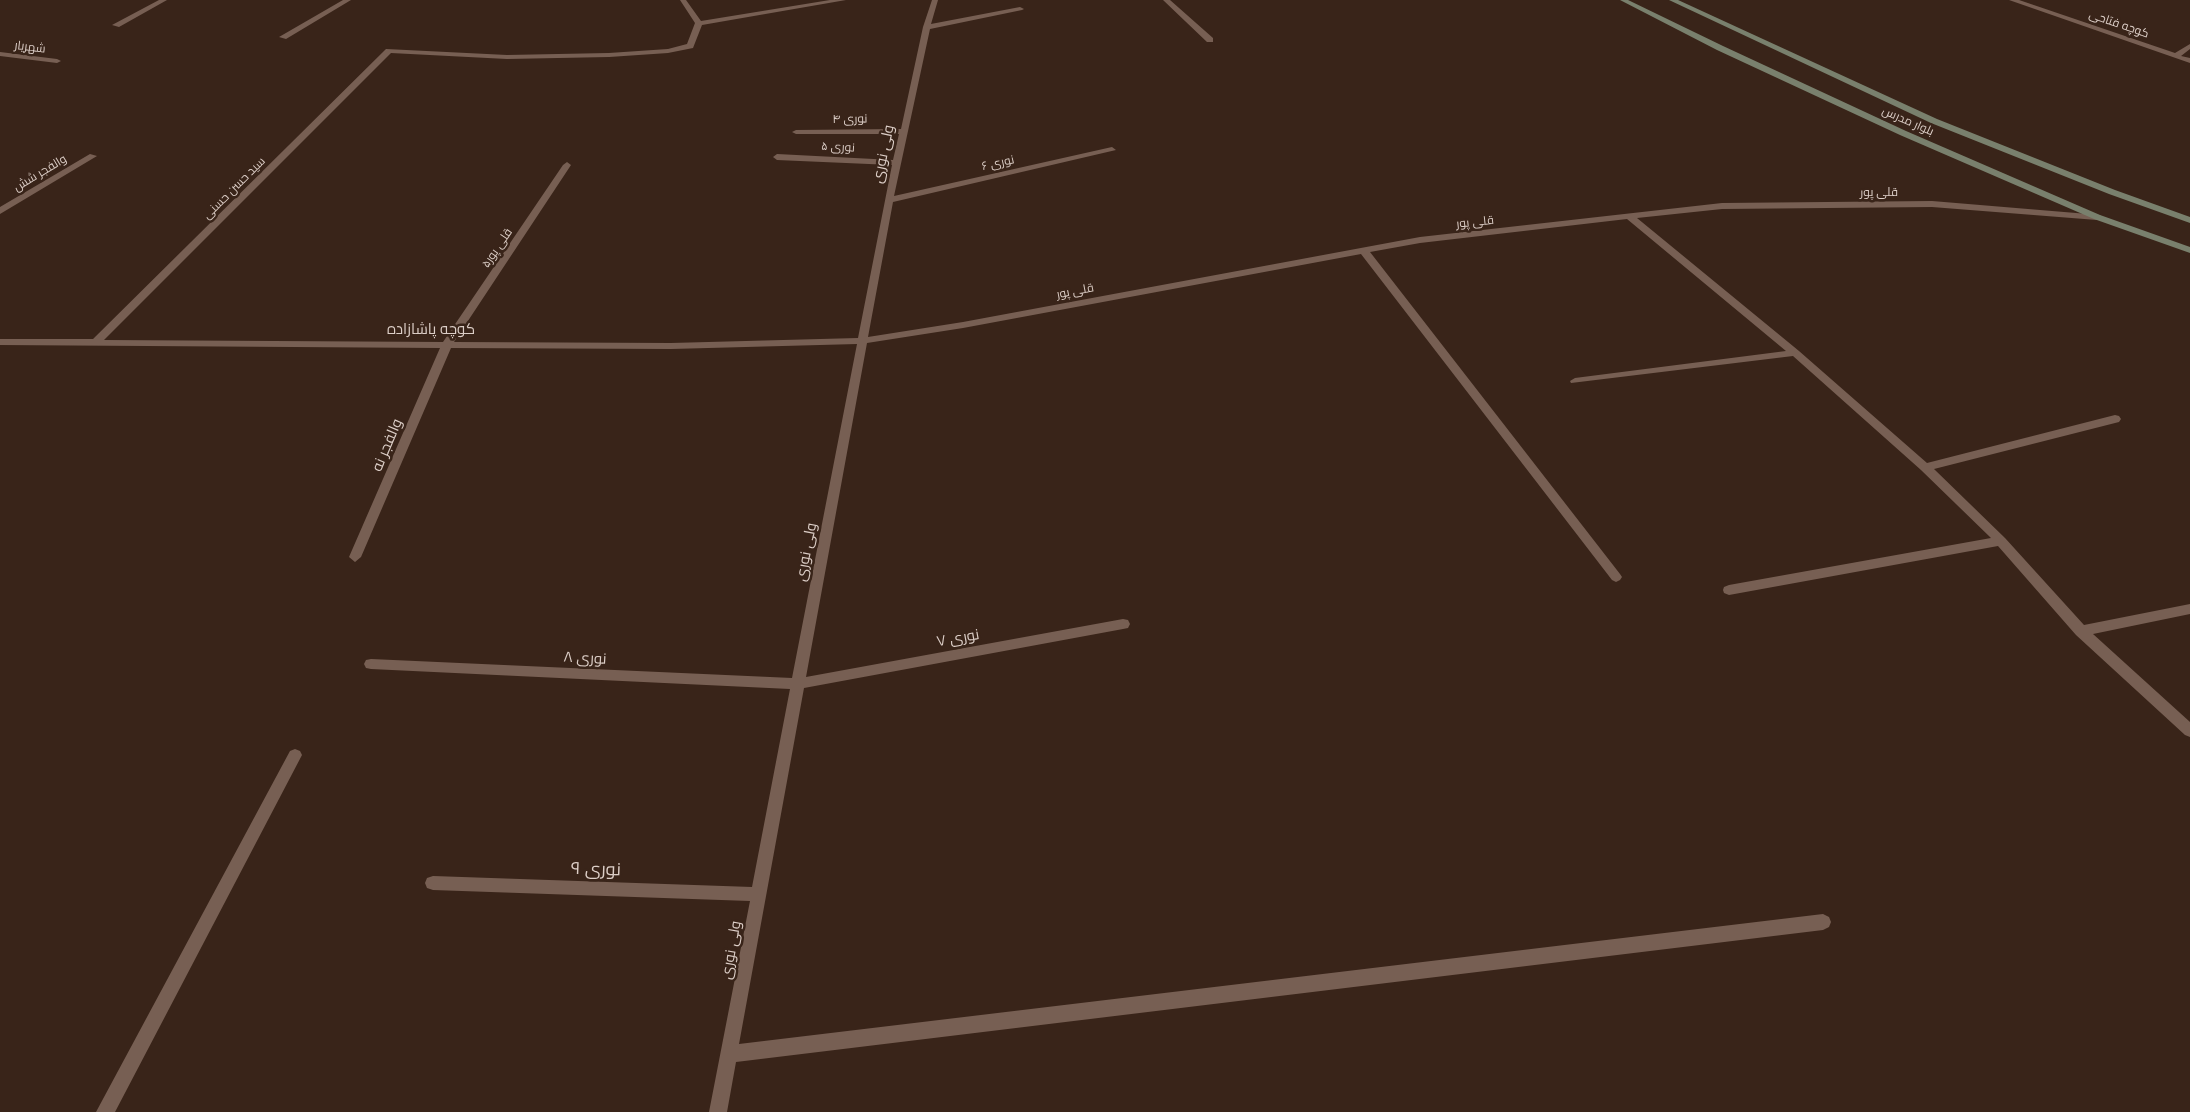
<!DOCTYPE html>
<html>
<head>
<meta charset="utf-8">
<style>
	body { margin:0 }
	canvas { display:block; background:#392419 }
</style>
</head>
<body>
<canvas width="2190" height="1112"></canvas>
<script>
const ctx = document.querySelector('canvas').getContext('2d');
ctx.lineJoin = 'round';
function toPath(rows) {
  const path = new Path2D();
  for (const r of rows) {
    path.moveTo(r[0], r[1]);
    for (let i = 2; i < r.length; i += 2) path.lineTo(r[i], r[i + 1]);
  }
  return path;
}
function fill(path, color) {
  ctx.fillStyle = color;
  ctx.fill(path, 'evenodd');
}
function write(font, color, halo, rows, align = 'center') {
  ctx.font = font + ' "Playfair Display",Cairo,serif';
  ctx.lineWidth = 5;
  ctx.setLineDash([]);
  ctx.textBaseline = 'middle';
  ctx.strokeStyle = halo;
  ctx.fillStyle = color;
  for (const [text, x, y, turn = 0] of rows) {
    ctx.save();
    ctx.translate(x, y);
    ctx.rotate((+turn || 0) * Math.PI / 180);
    ctx.textAlign = isNaN(turn) ? turn : align;
    if (halo) ctx.strokeText(text, 0, 0);
    ctx.fillText(text, 0, 0);
    ctx.restore();
  }
}
const street = toPath([
	[159,0,167,0,119,27,112,25,159,0],
	[343,0,351,0,286,39,279,37,343,0],
	[680,0,686,0,701,21,830,0,846,0,702,25,693,48,668,53,609,57,507,59,391,53,104,340,443,342,563,165,567,162,571,165,454,342,671,343,858,338,892,165,777,160,773,157,777,154,893,160,899,134,796,134,792,132,796,130,901,129,923,27,932,0,938,0,931,24,1020,7,1024,9,1022,10,930,29,894,196,1112,147,1116,150,893,202,868,337,963,322,1420,237,1722,203,1932,201,2100,215,2102,217,2097,220,1932,207,1722,209,1637,218,1799,351,1927,463,2115,415,2119,416,2121,419,2119,422,1934,469,2005,538,2084,625,2190,604,2190,614,2093,634,2190,722,2190,737,2185,735,2076,635,1998,546,1729,595,1724,593,1723,590,1724,587,1729,585,1991,538,1921,470,1793,356,1571,383,1570,381,1575,378,1786,351,1627,219,1420,243,1370,252,1620,574,1622,577,1620,580,1616,582,1612,580,1361,254,963,328,867,343,806,677,1123,619,1128,620,1130,624,1128,628,1123,629,804,688,739,1044,1823,914,1829,917,1831,922,1829,927,1823,930,736,1062,727,1112,709,1112,750,901,433,890,427,888,425,883,427,878,433,876,752,887,790,689,371,669,366,668,364,664,366,660,371,659,792,678,857,344,671,349,451,348,361,557,355,562,349,557,440,348,0,345,0,339,93,339,386,49,507,55,609,53,668,49,687,44,695,23,680,0],
	[1163,0,1170,0,1213,38,1213,42,1207,42,1163,0],
	[2009,0,2019,0,2175,53,2190,44,2190,49,2181,56,2190,58,2190,63,2009,0],
	[0,52,57,59,61,61,57,63,0,56,0,52],
	[90,154,97,156,0,214,0,207,90,154],
	[295,749,300,751,302,755,115,1112,96,1112,290,751,295,749]
]);
const secondary = toPath([
	[1620,0,1628,0,1723,46,1906,131,2100,215,2190,247,2190,253,2094,219,1900,135,1717,50,1620,0],
	[1669,0,1678,0,1937,119,2115,190,2190,217,2190,223,2109,194,1931,123,1669,0]
]);
const farStreetnames = [
	["کوچه فتاحی",2119,24,19],
	["شهریار",30,47,7],
	["نوری ۴",850,119,-1],
	["بلوار مدرس",1908,121,24],
	["نوری ۵",838,147,3],
	["نوری ۶",998,163,-13],
	["والفجر شش",40,173,-31],
	["سید حسن حسنی",234,188,-45],
	["قلی پور",1879,192],
	["قلی پور",1475,222,-6],
	["قلی پور۵",497,248,-56],
	["قلی پور",1075,291,-11]
];
const streetNames = [
	["ولی نوری",883,154,-78],
	["کوچه پاشازاده",431,329],
	["والفجر نه",387,445,-67],
	["ولی نوری",806,552,-79],
	["نوری ۷",958,638,-10],
	["نوری ۸",585,658,3],
	["ولی نوری",731,950,-80]
];
const nearStreetnames = [
	["نوری ۹",596,869,2]
];
fill(street, '#775f53');
fill(secondary, '#79806d');
write('12px', '#dccec7', '#392419', farStreetnames);
write('15px', '#dccec7', '#392419', streetNames);
write('18px', '#dccec7', '#392419', nearStreetnames);
</script>
</body>
</html>
